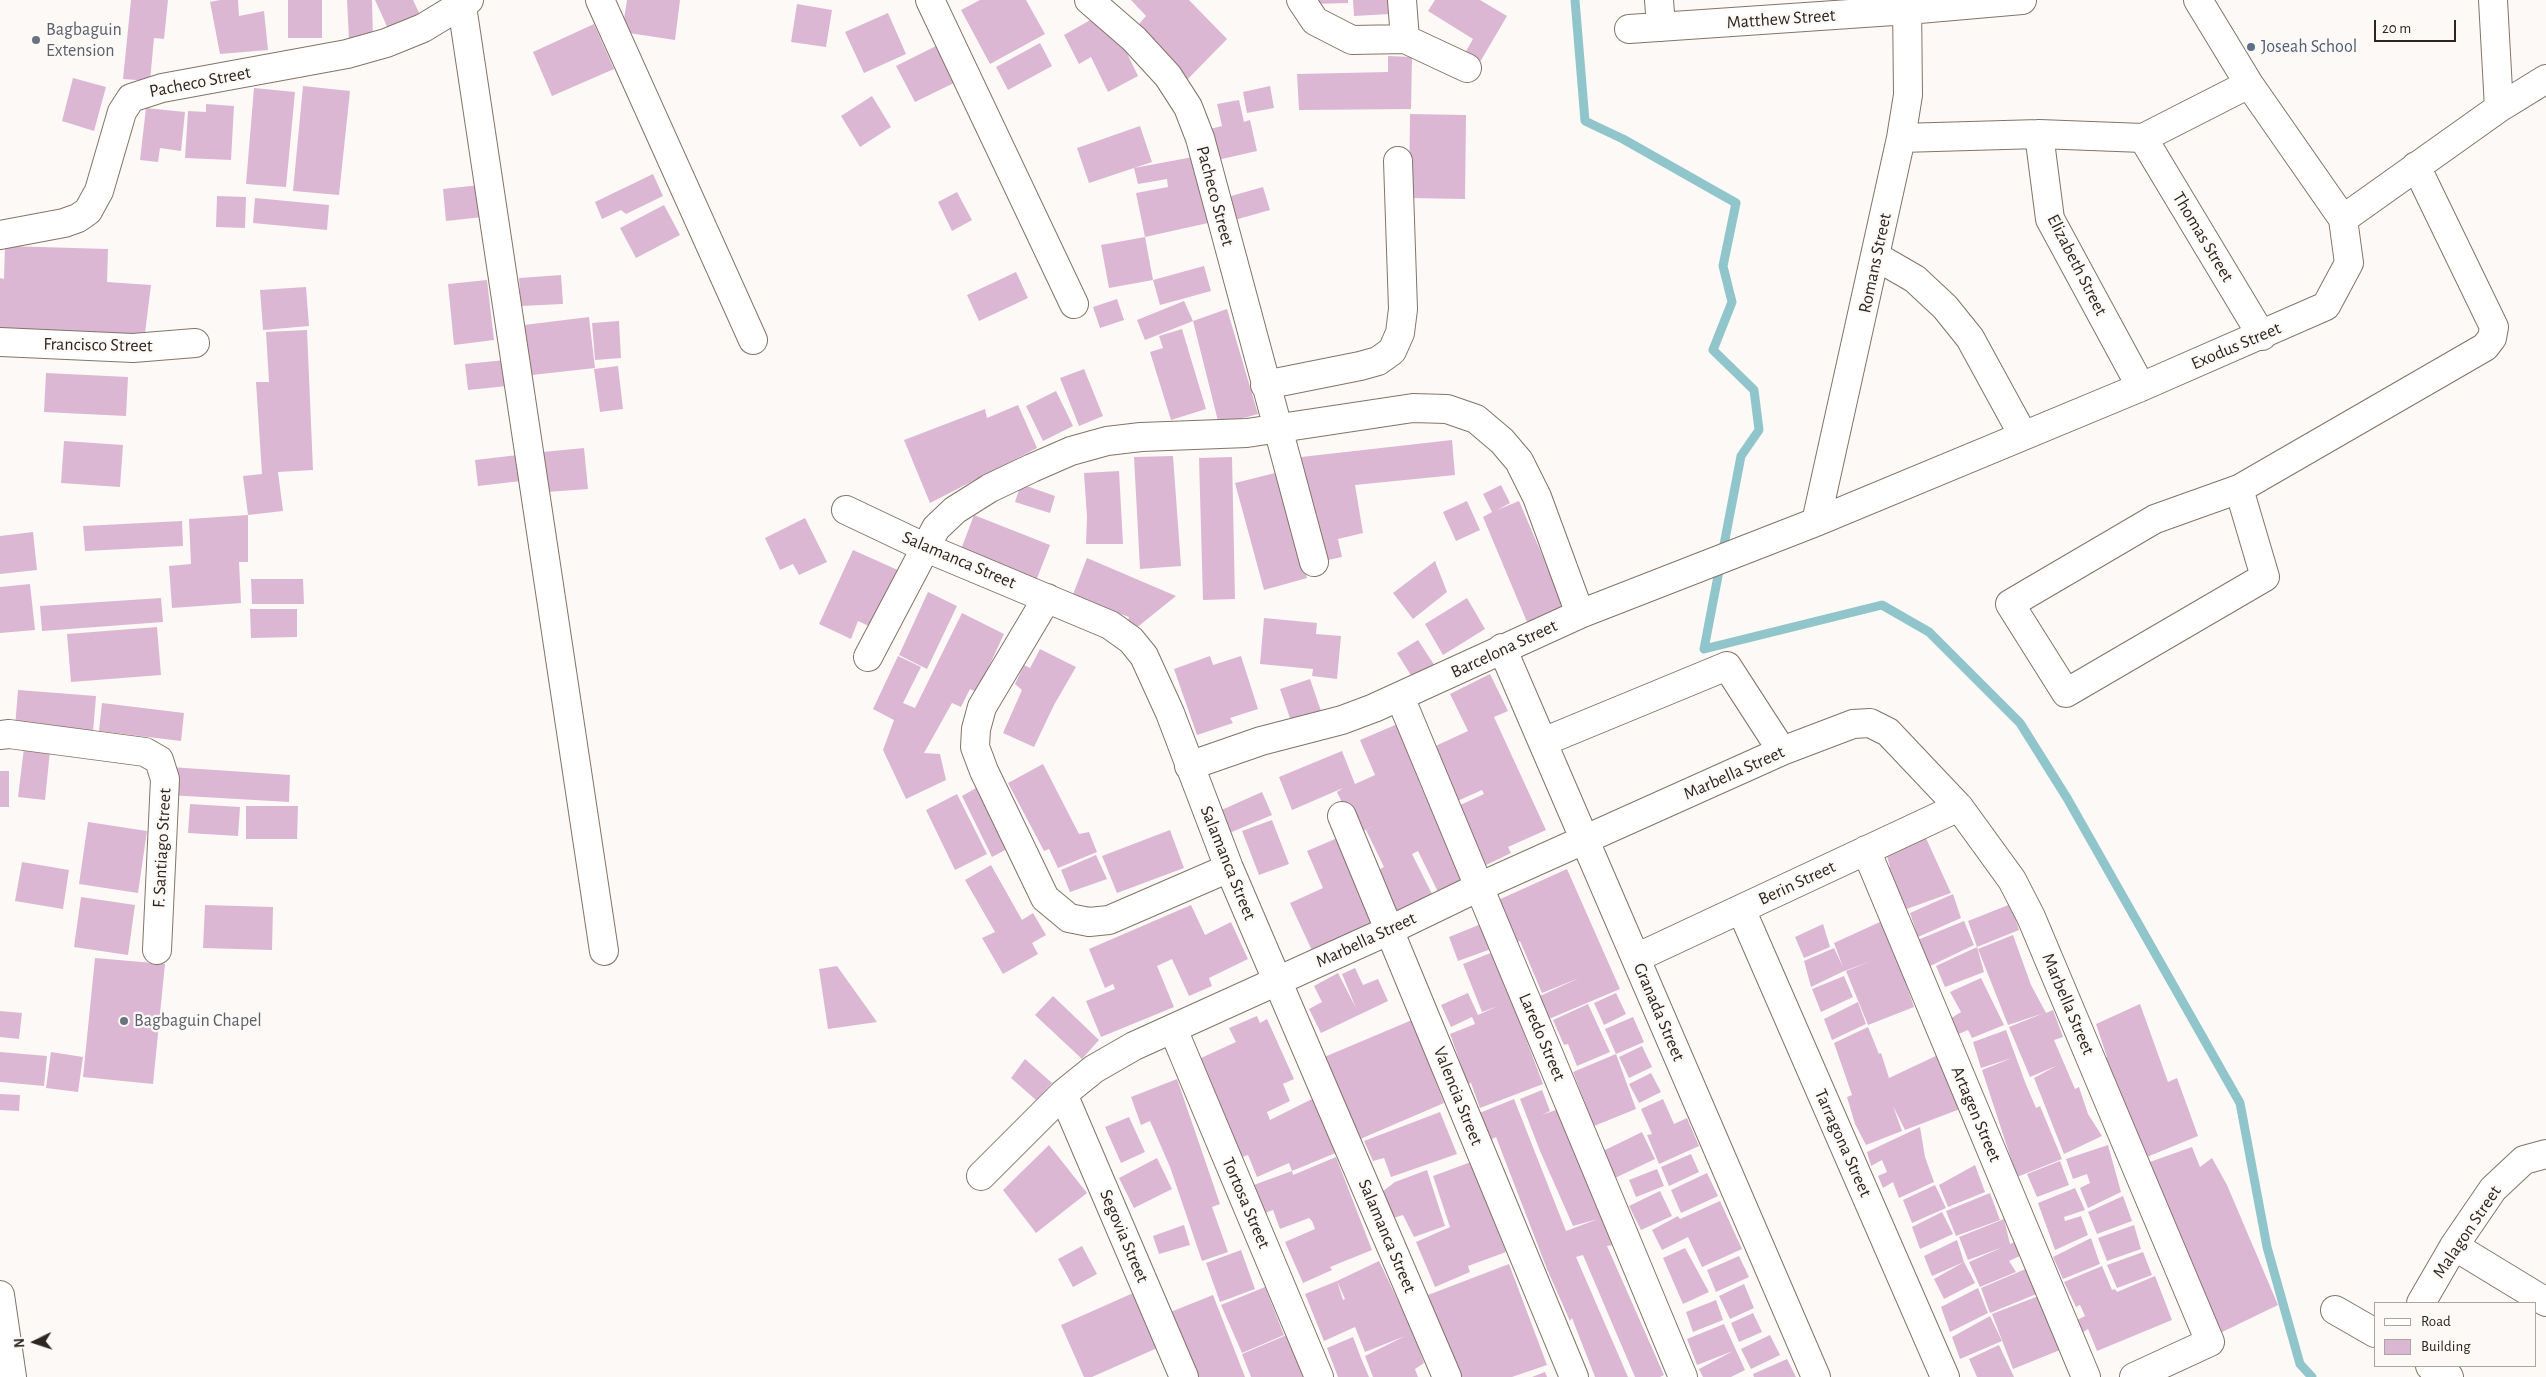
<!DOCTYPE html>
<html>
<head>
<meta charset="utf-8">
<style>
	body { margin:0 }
	#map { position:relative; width:2546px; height:1377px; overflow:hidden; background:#fdf9f6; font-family:"Alegreya Sans",sans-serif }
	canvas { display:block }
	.legend { position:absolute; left:2374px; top:1302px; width:162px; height:65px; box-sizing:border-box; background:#fdf9f6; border:1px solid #a9a5a0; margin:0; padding:6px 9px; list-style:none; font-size:15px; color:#2c2620 }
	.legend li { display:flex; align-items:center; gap:10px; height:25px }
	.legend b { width:25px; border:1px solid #a9a5a0 }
	.north { position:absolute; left:10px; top:1317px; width:50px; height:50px; -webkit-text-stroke:4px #fdf9f6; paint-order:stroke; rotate:266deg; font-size:14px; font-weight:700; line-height:20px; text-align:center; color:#2c2620 }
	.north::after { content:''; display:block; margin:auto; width:18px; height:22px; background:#2c2620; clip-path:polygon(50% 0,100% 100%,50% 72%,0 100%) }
	.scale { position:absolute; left:2374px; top:20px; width:82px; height:22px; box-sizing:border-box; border:2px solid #2c2620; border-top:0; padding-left:6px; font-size:15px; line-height:18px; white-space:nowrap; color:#2c2620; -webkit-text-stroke:4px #fdf9f6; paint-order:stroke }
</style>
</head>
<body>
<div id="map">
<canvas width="2546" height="1377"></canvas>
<ul class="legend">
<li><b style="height:6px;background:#fff"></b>Road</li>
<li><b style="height:14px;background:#dcb7d3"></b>Building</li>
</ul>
<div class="north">N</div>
<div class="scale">20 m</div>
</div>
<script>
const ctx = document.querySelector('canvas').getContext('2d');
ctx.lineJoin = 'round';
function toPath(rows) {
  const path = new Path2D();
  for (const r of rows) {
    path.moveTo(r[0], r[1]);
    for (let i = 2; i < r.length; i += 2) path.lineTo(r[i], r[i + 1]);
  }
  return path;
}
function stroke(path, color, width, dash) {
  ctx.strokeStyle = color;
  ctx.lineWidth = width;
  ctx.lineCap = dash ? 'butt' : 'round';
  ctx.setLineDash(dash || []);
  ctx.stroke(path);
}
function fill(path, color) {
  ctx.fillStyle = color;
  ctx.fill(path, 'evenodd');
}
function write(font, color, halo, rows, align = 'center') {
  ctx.font = font + ' "Alegreya Sans",sans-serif';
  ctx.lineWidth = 4.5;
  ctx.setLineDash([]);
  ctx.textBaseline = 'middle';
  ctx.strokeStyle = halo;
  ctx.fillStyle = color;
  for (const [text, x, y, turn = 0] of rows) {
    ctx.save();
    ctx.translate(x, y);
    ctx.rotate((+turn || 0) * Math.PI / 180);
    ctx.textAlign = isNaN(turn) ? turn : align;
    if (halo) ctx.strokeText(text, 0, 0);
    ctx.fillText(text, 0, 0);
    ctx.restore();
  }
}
const stream = toPath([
	[1575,0,1585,121,1623,139,1736,203,1723,266,1732,302,1713,350,1754,390,1759,430,1741,456,1704,649,1882,605,1929,632,2020,723,2067,798,2240,1103,2267,1247,2300,1364,2312,1377]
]);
const building = toPath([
	[131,0,168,0,164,39,154,38,150,81,123,79],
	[220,0,238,0,239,16,264,11,268,50,220,54,210,2],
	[288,0,322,0,322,38,288,38],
	[347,0,372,0,373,40,349,40],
	[375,0,413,0,422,19,390,33],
	[627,0,680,0,675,40,622,32],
	[980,0,1026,0,1045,34,990,64,961,10],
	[1131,0,1189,0,1227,39,1185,82,1134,30,1146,16],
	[1313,0,1348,0,1348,3,1313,4],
	[1353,0,1390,0,1390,14,1354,16],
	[1435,0,1480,0,1507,16,1480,62,1465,53,1473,39,1428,11],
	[797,4,832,10,826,47,791,42],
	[888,13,906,54,864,73,845,32],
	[1092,19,1121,41,1138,76,1108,92,1091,57,1079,64,1064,35],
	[594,24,614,69,552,96,533,52],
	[942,43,960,80,915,102,896,66],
	[1040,43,1052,66,1008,90,996,67],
	[1388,56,1412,57,1411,109,1299,110,1297,74,1388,72],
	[73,78,106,87,94,131,62,121],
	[303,86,350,91,339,195,293,191],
	[1270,86,1274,108,1247,113,1243,92],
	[254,88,295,92,286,187,246,184],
	[872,96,891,127,860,147,841,116],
	[1239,100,1244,122,1250,120,1257,151,1213,161,1206,130,1222,126,1217,104],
	[206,104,234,106,231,160,185,158,188,111,206,112],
	[146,108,185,112,181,151,160,148,158,162,140,160],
	[1410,114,1466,115,1465,199,1409,198],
	[1140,126,1152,162,1089,183,1077,148],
	[1193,157,1208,223,1145,237,1153,280,1204,266,1211,291,1160,305,1153,280,1109,288,1101,245,1145,237,1136,193,1168,187,1167,179,1138,184,1134,168],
	[653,174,663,196,626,214,621,210,602,219,595,202],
	[489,184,492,216,446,221,443,189],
	[1263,187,1270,210,1231,221,1224,198],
	[957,192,972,220,952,231,938,202],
	[217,196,246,197,245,228,216,227],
	[255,198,329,205,327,230,253,223],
	[664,205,680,235,636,258,620,228],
	[5,246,108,249,107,282,151,285,144,341,0,336,0,278,4,279],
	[1016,272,1028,298,979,321,967,295],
	[561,275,563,304,521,306,519,278],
	[487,280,494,340,454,345,448,284],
	[306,287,309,326,263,330,260,290],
	[1117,299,1124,320,1100,328,1093,307],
	[1184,301,1193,321,1145,340,1137,320],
	[1227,309,1258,414,1219,425,1193,321],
	[589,317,595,368,523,376,516,326],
	[619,321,621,358,595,360,592,323],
	[1182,329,1206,409,1171,420,1150,352,1163,348,1159,336],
	[307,330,313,470,278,472,283,511,248,515,243,476,262,474,256,382,269,382,266,332],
	[505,360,507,386,468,390,465,364],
	[618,366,623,409,600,412,594,369],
	[1084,369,1103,416,1079,426,1060,378],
	[46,373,128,377,126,416,44,412],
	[1056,391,1073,426,1043,441,1026,406],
	[1018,405,1037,448,930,503,904,440,985,409,987,418],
	[1452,440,1455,475,1355,485,1363,533,1338,539,1342,557,1323,561,1309,505,1301,457],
	[64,441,123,445,120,487,61,483],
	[584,448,588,489,547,492,543,452],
	[518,455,521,481,478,486,475,460],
	[1173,456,1181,566,1140,569,1134,457],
	[1232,457,1235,599,1203,600,1199,458],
	[1119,471,1123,544,1086,544,1087,517,1084,473],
	[1279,472,1307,578,1264,590,1235,483],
	[1021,484,1055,496,1050,513,1015,502],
	[1501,485,1510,503,1497,510,1519,501,1564,606,1527,622,1483,517,1492,512,1483,494],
	[1467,501,1480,530,1456,541,1443,512],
	[248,515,248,562,239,562,241,603,172,608,169,566,191,564,189,519],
	[974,515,1050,545,1036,581,960,552],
	[805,518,827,562,799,575,793,564,780,570,765,538],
	[182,521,183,546,85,551,83,526],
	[33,532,37,570,0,574,0,536],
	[853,550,900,571,873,628,858,621,851,639,819,624],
	[1087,558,1176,596,1135,629,1127,623,1129,617,1072,597],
	[1435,561,1447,592,1413,619,1393,593],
	[251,579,303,579,304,604,252,604],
	[30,584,35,630,0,633,0,587],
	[928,592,957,606,927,669,899,655],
	[161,598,163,622,42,631,40,606],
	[1467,598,1485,629,1443,655,1425,624],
	[250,609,297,609,297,637,251,638],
	[962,613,1004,634,977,692,970,689,961,707,952,703,924,753,940,754,946,780,906,799,883,750,894,720,873,709,898,656,921,667,903,703,915,708],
	[1264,618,1317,623,1316,634,1341,636,1337,679,1312,676,1313,669,1260,664],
	[157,627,161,675,71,682,67,634],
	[1418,640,1435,666,1414,680,1397,653],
	[1040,649,1076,667,1054,705,1034,747,1003,733,1022,690,1015,684,1024,665,1030,668],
	[1210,656,1213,665,1241,656,1258,709,1230,718,1233,723,1197,735,1174,669],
	[1490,674,1508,711,1494,717,1546,830,1508,847,1511,853,1480,868,1454,808,1484,794,1482,790,1453,803,1429,749,1468,731,1450,694],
	[1310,679,1321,711,1291,721,1280,689],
	[18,690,96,696,93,732,15,727],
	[102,703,184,713,181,741,99,731],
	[1400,723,1424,779,1419,782,1464,882,1439,894,1418,851,1412,854,1432,894,1398,912,1377,871,1384,867,1366,830,1376,825,1357,834,1337,792,1343,788,1292,810,1279,777,1342,751,1355,784,1375,775,1360,740],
	[24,748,50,751,45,800,18,797],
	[1043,764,1079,834,1089,832,1097,852,1058,868,1049,849,1044,851,1008,783],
	[170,767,290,775,289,802,168,795],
	[0,771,9,771,9,807,0,807],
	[976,788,1007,849,992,857,962,796],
	[1262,792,1272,815,1227,834,1217,812],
	[957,794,987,854,955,870,926,810],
	[190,804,240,807,238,836,188,833],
	[246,806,298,806,297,839,246,839],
	[1272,820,1289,864,1259,875,1242,831],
	[88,822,147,831,138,893,79,884],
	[1170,830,1184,868,1117,893,1102,856],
	[1342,836,1381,926,1314,955,1290,903,1323,888,1307,851],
	[1925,836,1951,893,1901,911,1884,869,1890,867,1886,853],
	[1096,855,1107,879,1070,892,1061,870],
	[22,862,69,870,63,909,15,901],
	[991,865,1022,920,1033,913,1046,935,1032,943,1038,954,1003,974,982,938,995,932,965,880],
	[1567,869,1620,989,1549,1019,1540,996,1579,978,1542,993,1520,941,1515,943,1496,901],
	[1953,894,1961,918,1918,937,1910,913],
	[81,897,135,905,128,955,74,947],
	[2011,904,2019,930,1977,947,1968,921],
	[205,905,273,907,272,950,203,948],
	[1191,905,1205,935,1231,922,1248,959,1209,978,1212,986,1189,996,1172,959,1157,966,1174,1007,1101,1037,1086,1001,1115,989,1113,984,1105,988,1089,949],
	[1882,921,1908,976,1904,978,1914,1007,1868,1025,1846,971,1872,961,1844,971,1811,987,1804,961,1834,948,1843,967,1834,943],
	[1964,921,1974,945,1928,967,1915,941],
	[1481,924,1491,949,1458,961,1449,937],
	[1823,924,1830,947,1804,958,1795,937],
	[2013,935,2031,985,2046,1013,2053,1010,2063,1037,2054,1040,2075,1089,2079,1087,2088,1114,2102,1136,2064,1154,2034,1078,2056,1066,2030,1077,2009,1027,2044,1013,2008,1025,1978,949],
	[1977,947,1984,972,1945,987,1936,966],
	[1493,952,1543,1084,1480,1108,1471,1083,1468,1084,1450,1034,1475,1024,1472,1017,1451,1027,1441,1005,1468,993,1478,1015,1498,1006,1482,1012,1463,964],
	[95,958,165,964,153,1084,83,1077],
	[837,966,877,1022,828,1029,819,969],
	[1355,968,1363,985,1378,979,1388,1001,1321,1033,1309,1009,1322,1002,1314,986,1338,973,1356,1008,1342,974],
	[1844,976,1853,997,1821,1012,1812,989],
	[1981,978,2004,1025,1972,1038,1968,1030,1954,1036,1948,1020,1961,1012,1950,992],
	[1616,993,1626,1014,1604,1025,1594,1003],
	[1053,996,1099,1040,1082,1059,1035,1015],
	[1858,1002,1866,1024,1832,1040,1824,1019],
	[1588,1004,1610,1052,1577,1066,1568,1044,1564,1045,1553,1020],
	[2140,1004,2168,1082,2177,1078,2198,1136,2142,1159,2105,1058,2107,1057,2096,1024],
	[0,1011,22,1013,19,1039,0,1037],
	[1257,1016,1260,1023,1267,1019,1294,1079,1283,1084,1290,1101,1267,1112,1270,1120,1314,1098,1338,1152,1292,1171,1293,1175,1336,1157,1372,1250,1330,1267,1332,1270,1303,1283,1285,1242,1315,1229,1312,1221,1309,1218,1280,1229,1273,1210,1262,1214,1251,1186,1292,1171,1289,1163,1257,1177,1248,1155,1242,1157,1201,1058,1236,1042,1229,1028],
	[1633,1017,1644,1042,1616,1054,1605,1029],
	[1412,1020,1444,1103,1358,1140,1322,1058],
	[1868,1027,1879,1054,1881,1053,1889,1078,1938,1055,1960,1109,1905,1130,1893,1106,1902,1131,1866,1145,1855,1124,1847,1097,1852,1095,1834,1043],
	[2006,1030,2025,1082,2036,1108,2040,1106,2062,1159,2017,1177,1982,1070,2012,1058,1981,1068,1973,1042],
	[1642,1046,1652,1067,1629,1078,1619,1057],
	[0,1052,47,1056,44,1086,0,1082],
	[51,1052,83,1057,78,1092,46,1088],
	[1616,1054,1636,1109,1594,1126,1573,1072],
	[1025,1059,1052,1083,1036,1100,1011,1078],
	[1651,1073,1661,1092,1639,1103,1629,1084],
	[1177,1079,1220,1204,1212,1207,1228,1252,1202,1261,1170,1167,1150,1121,1141,1125,1131,1097],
	[1542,1090,1550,1111,1542,1115,1561,1108,1613,1245,1607,1246,1664,1375,1660,1377,1635,1377,1583,1255,1576,1257,1628,1377,1595,1377,1572,1318,1570,1321,1547,1269,1496,1137,1488,1141,1477,1114,1514,1099,1566,1231,1598,1219,1573,1226,1540,1151,1520,1099],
	[0,1094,20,1095,19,1111,0,1110],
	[1663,1099,1674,1124,1687,1118,1699,1146,1659,1164,1647,1135,1652,1134,1641,1109],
	[1440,1112,1457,1154,1391,1177,1384,1158,1373,1161,1364,1141],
	[1129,1117,1145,1152,1121,1163,1105,1127],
	[1920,1127,1925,1157,1934,1182,1899,1198,1893,1182,1883,1188,1878,1176,1887,1172,1882,1160,1871,1166,1867,1152],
	[1642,1132,1655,1159,1615,1178,1603,1151],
	[1049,1145,1087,1193,1036,1233,1003,1190],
	[2108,1145,2121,1192,2088,1208,2080,1188,2090,1183,2087,1174,2073,1179,2066,1159],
	[2192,1147,2200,1167,2212,1158,2227,1185,2278,1305,2216,1335,2147,1163],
	[1691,1154,1699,1172,1669,1186,1661,1167],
	[1157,1158,1172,1189,1134,1208,1119,1178],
	[2060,1161,2069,1185,2037,1197,2027,1174],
	[1471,1162,1506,1252,1468,1266,1470,1272,1435,1287,1416,1242,1450,1227,1433,1176],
	[1975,1165,1985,1192,1948,1207,1939,1185],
	[1657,1169,1664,1186,1636,1197,1629,1180],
	[1427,1170,1445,1226,1414,1237,1403,1215,1390,1219,1383,1191,1395,1182],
	[1707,1173,1718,1196,1681,1213,1671,1190],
	[1935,1185,1946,1208,1912,1223,1903,1200],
	[2075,1188,2085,1210,2064,1217,2065,1221,2081,1216,2088,1235,2055,1250,2038,1203],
	[1660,1191,1672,1216,1641,1230,1629,1206],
	[1990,1193,2000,1220,1956,1236,1946,1211],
	[2123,1196,2132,1221,2097,1234,2088,1212],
	[1720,1201,1742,1249,1702,1267,1688,1237,1662,1250,1652,1230,1678,1216,1680,1219],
	[1942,1212,1953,1234,1920,1249,1912,1227],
	[2004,1219,2010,1244,2017,1241,2022,1255,2009,1261,2016,1272,1980,1287,1969,1262,2003,1247,1968,1260,1959,1237],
	[1184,1225,1190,1245,1159,1254,1153,1236],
	[2134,1225,2141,1249,2107,1261,2098,1238],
	[2091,1238,2100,1264,2063,1279,2053,1257],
	[1957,1240,1964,1262,1932,1276,1924,1256],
	[1082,1246,1097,1274,1073,1287,1058,1259],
	[1685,1248,1709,1292,1683,1304,1663,1258],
	[1241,1250,1255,1289,1220,1302,1206,1263],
	[2143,1252,2152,1275,2117,1288,2107,1265],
	[1739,1256,1749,1277,1716,1292,1707,1270],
	[1379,1261,1413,1332,1424,1363,1415,1369,1418,1377,1373,1377,1365,1356,1405,1336,1365,1352,1355,1327,1324,1341,1305,1294,1337,1281,1343,1300,1345,1299,1337,1281],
	[1964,1262,1975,1283,1944,1299,1934,1279],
	[1509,1264,1547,1365,1512,1377,1456,1377,1428,1295],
	[2102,1266,2112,1290,2115,1289,2117,1292,2155,1276,2172,1320,2097,1351,2088,1329,2079,1335,2075,1321,2085,1316,2080,1305,2076,1307,2064,1282],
	[2028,1268,2039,1293,1990,1313,1981,1288],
	[1744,1284,1754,1308,1730,1319,1719,1296],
	[1265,1287,1284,1335,1242,1353,1221,1305],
	[1978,1288,1988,1313,1950,1332,1941,1307],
	[1140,1290,1164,1345,1092,1377,1084,1377,1061,1325],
	[1213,1295,1245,1377,1194,1377,1168,1313],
	[2041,1295,2060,1350,2013,1369,1992,1314],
	[1716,1300,1723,1320,1693,1332,1686,1312],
	[1753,1313,1762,1332,1739,1342,1731,1323],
	[1990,1316,2002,1341,1960,1359,1952,1337],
	[1724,1324,1745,1370,1731,1377,1703,1377,1699,1369,1733,1351,1697,1365,1687,1339],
	[1289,1334,1307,1377,1251,1377,1242,1354],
	[1770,1335,1780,1355,1751,1369,1741,1349],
	[1353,1337,1361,1358,1369,1377,1338,1377,1327,1348],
	[1999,1345,2014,1377,1977,1377,1969,1359],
	[1787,1359,1796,1377,1754,1377,1753,1374],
	[1545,1372,1547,1377,1532,1377]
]);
const street = toPath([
	[600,0,753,340],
	[930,0,1074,304],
	[1089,0,1134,39,1168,76,1188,107,1200,138,1314,562],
	[1301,0,1315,21,1352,40,1405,39,1467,68],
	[1402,0,1405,39],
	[1659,0,1661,27],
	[2493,0,2499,108],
	[462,6,604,951],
	[1629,29,1908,10,2022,0],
	[2039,134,2050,219,2141,387],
	[1901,138,2039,134,2143,138,2249,84],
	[2143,138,2262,336],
	[2343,219,2499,108,2546,79],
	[0,235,64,223,78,218,88,211,99,191,122,112,131,98,162,88,347,54,386,43,423,28,469,0],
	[1877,257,1915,279,1945,307,1970,338,2023,435],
	[0,342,133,348,195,343],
	[1265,385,1360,366,1378,361,1392,351,1400,333,1403,309,1398,161],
	[2239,489,2265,577,2066,693,2010,604,2155,519,2239,489,2485,347,2492,338,2494,327,2416,166],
	[846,510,924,547,1110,625,1131,640,1144,656,1170,713,1229,868,1447,1377],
	[1816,522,1901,138,1908,95,1907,0],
	[1047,598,982,707,976,729,975,747,984,771,1045,898,1069,918,1089,922,1109,920,1229,868],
	[1502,648,1816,1377],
	[868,657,936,528,955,510,990,488,1032,468,1071,451,1107,441,1141,437,1247,433,1413,408,1447,409,1476,419,1502,441,1519,461,1537,497,1580,614],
	[1400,697,1683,1377],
	[0,735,9,734,145,752,159,760,165,779,157,950],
	[1543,742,1727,666,1782,751],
	[1189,766,1261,741,1342,720,1374,708,1580,614,1816,522,2141,387,2326,306,2349,263,2343,219,2249,84,2198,0],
	[1342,816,1574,1377],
	[1866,850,2086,1377],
	[1741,909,1945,1377],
	[1636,958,1959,807],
	[1173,1029,1319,1377],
	[1063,1094,1184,1377],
	[981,1176,1063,1094,1094,1069,1134,1046,1390,930,1479,887,1782,751,1853,724,1870,723,1888,732,1959,807,2012,880,2031,917,2210,1342,2134,1377],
	[2454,1246,2546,1302],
	[2421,1303,2454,1246,2493,1189,2524,1160,2546,1154],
	[2335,1310,2375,1333],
	[2430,1366,2449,1377]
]);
const secondary = toPath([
	[0,1295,12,1377]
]);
const markers = [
	[36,40,5,"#6b7280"],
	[2251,47,5,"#5c6f8a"],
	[124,1021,5,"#6b7280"]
];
const streetNames = [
	["Matthew Street",1781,19,-4],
	["Pacheco Street",200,82,-11],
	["Pacheco Street",1215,196,75],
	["Thomas Street",2203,237,59],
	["Romans Street",1875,263,-78],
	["Elizabeth Street",2077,265,63],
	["Francisco Street",98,345,1],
	["Exodus Street",2236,346,-23],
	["Salamanca Street",959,560,23],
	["Barcelona Street",1504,649,-25],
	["Marbella Street",1734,773,-24],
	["F. Santiago Street",162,848,-87],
	["Salamanca Street",1228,863,68],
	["Berin Street",1797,883,-25],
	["Marbella Street",1366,940,-25],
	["Marbella Street",2068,1004,67],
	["Granada Street",1659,1012,67],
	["Laredo Street",1542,1037,67],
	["Valencia Street",1458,1096,68],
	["Artagen Street",1976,1114,67],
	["Tarragona Street",1843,1143,66],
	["Tortosa Street",1246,1203,67],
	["Malagon Street",2467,1232,-56],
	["Segovia Street",1124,1236,67],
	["Salamanca Street",1387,1236,67]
];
const worshipNames = [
	["Bagbaguin",46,30],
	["Extension",46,51],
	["Bagbaguin Chapel",134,1021]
];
const serviceNames = [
	["Joseah School",2261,47]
];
stroke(stream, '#90c6cb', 9);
fill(building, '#dcb7d3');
stroke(street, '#837467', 30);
stroke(secondary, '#837467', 30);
stroke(street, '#fff', 28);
stroke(secondary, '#fff', 28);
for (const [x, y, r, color] of markers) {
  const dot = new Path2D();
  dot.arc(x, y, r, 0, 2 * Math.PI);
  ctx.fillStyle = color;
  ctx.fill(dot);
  stroke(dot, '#fdf9f6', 2);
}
write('18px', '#2c2620', '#fdf9f6', streetNames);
write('18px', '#5b616d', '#fdf9f6', worshipNames, 'left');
write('18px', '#4e5e75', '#fdf9f6', serviceNames, 'left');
</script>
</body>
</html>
